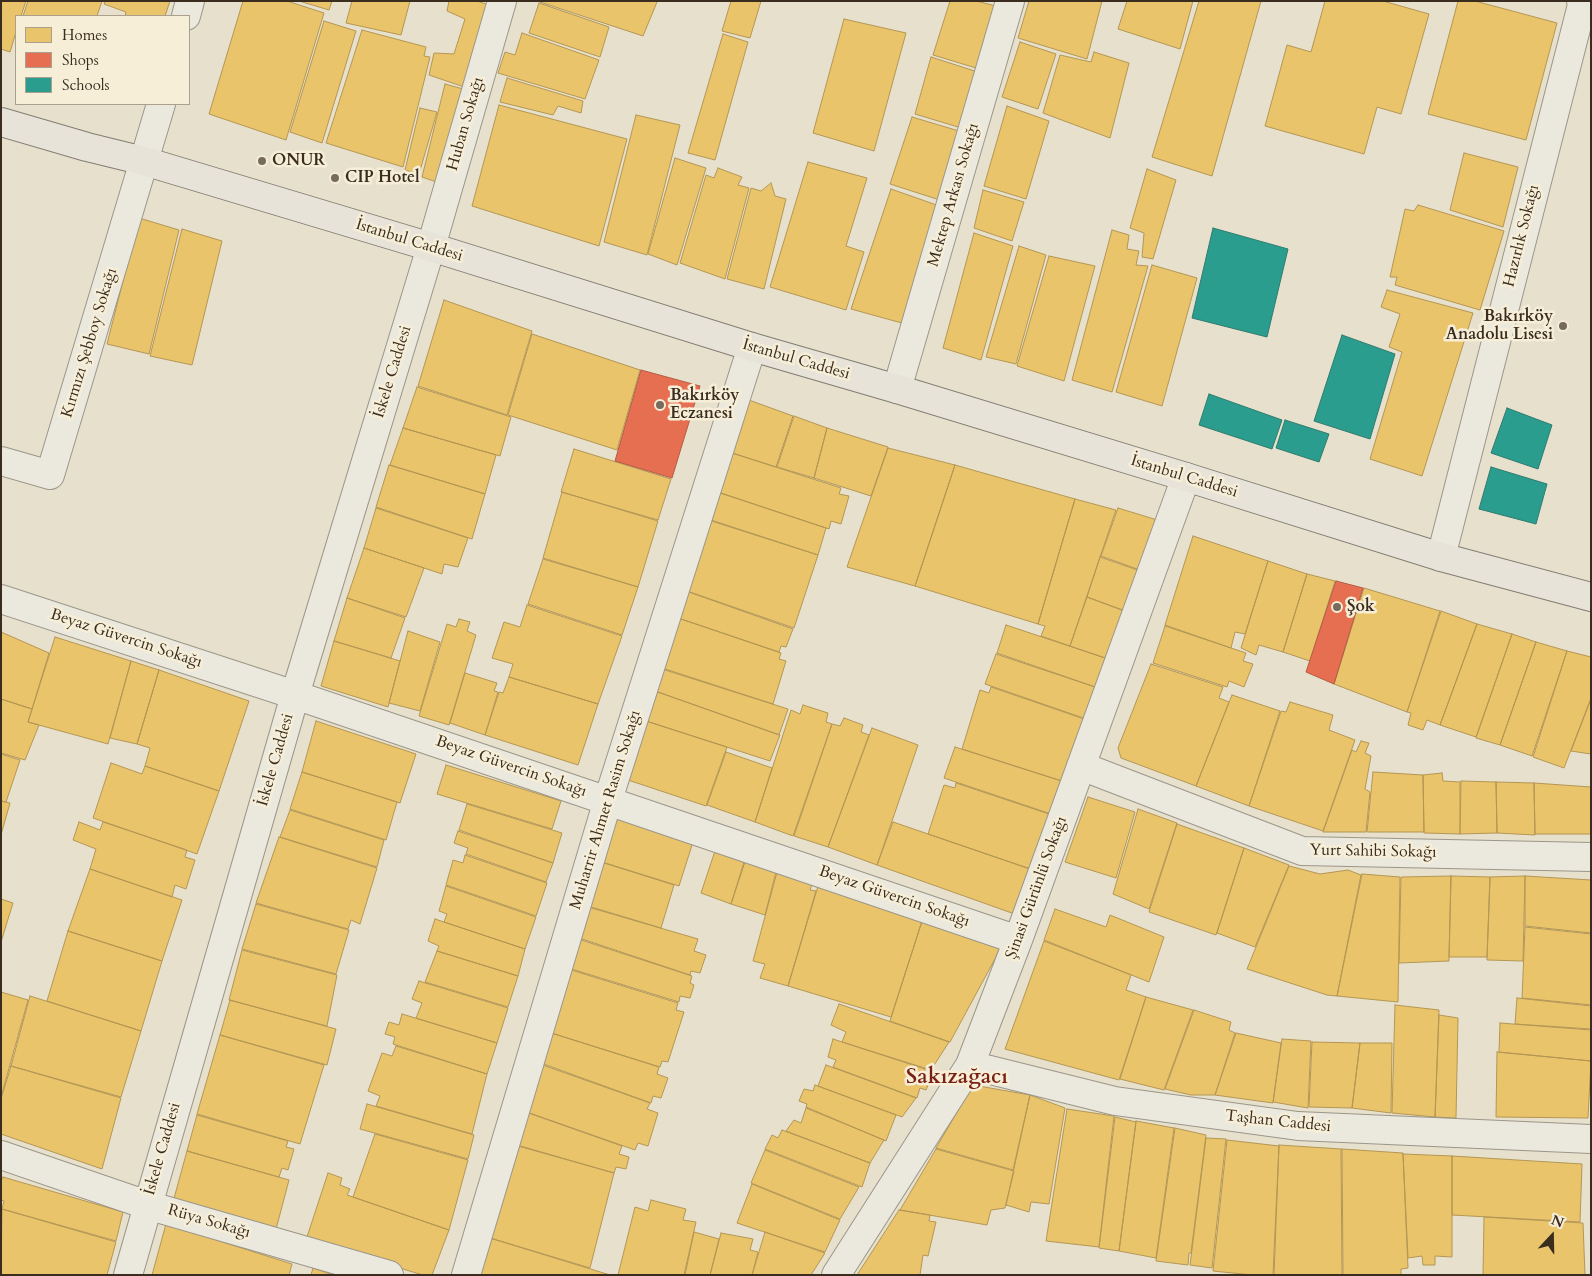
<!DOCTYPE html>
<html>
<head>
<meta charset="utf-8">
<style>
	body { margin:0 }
	#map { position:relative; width:1592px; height:1276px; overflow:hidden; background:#e6e0cc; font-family:Cardo,serif }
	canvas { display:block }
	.frame { position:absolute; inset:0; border:2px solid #3a2c1f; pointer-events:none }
	.legend { position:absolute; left:15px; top:15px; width:175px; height:90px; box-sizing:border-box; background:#f6eed7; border:1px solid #aba08d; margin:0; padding:6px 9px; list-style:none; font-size:15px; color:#3a2c1f }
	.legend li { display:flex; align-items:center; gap:10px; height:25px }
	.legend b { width:25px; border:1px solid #aba08d }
	.north { position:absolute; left:1527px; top:1211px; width:50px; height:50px; -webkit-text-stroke:4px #f6eed7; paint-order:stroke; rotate:21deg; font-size:14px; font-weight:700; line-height:20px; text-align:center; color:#3a2c1f }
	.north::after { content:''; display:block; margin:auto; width:18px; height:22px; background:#3a2c1f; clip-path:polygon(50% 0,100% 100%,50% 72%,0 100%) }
</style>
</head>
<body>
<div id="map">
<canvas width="1592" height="1276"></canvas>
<div class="frame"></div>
<ul class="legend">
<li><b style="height:14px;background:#e9c46a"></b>Homes</li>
<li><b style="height:14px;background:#e76f51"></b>Shops</li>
<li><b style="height:14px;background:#2a9d8f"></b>Schools</li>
</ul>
<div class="north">N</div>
</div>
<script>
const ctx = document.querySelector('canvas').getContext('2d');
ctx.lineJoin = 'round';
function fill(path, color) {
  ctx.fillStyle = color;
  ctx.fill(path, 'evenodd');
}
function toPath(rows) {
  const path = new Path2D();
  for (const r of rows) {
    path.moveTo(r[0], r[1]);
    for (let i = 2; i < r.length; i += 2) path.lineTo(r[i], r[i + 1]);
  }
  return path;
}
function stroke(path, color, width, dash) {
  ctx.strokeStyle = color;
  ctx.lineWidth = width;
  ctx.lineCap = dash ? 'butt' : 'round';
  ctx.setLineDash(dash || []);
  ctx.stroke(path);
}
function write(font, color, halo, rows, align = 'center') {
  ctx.font = font + ' Cardo,serif';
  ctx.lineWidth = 5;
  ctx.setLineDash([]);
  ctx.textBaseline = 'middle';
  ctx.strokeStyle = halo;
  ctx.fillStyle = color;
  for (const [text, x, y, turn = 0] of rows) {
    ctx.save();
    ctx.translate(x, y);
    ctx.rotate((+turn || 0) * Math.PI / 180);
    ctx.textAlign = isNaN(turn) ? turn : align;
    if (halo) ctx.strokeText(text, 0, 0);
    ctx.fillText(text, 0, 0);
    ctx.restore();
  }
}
const homes = toPath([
	[1,1,26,1,21,16,16,16,16,32,10,52,1,49,1,1],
	[28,1,102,1,97,16,23,16,28,1],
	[105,1,170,1,165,16,125,16,126,12,104,4,105,1],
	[243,1,287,1,324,13,286,140,209,114,243,1],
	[299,1,332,1,329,10,299,1],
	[352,1,410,1,401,35,346,23,352,1],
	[449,1,477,1,492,6,470,89,429,75,434,53,454,54,465,19,447,11,449,1],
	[540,1,656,1,657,2,643,36,540,2,540,1],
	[731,1,761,1,750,38,722,31,731,1],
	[950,1,976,1,1004,8,986,71,933,55,950,1],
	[1029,1,1102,1,1087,59,1018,38,1029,1],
	[1127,1,1193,1,1180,49,1118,29,1127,1],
	[1199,1,1261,1,1212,176,1152,157,1199,1],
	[1325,1,1383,1,1429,14,1401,114,1377,107,1364,154,1265,126,1287,45,1311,52,1325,1],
	[1458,1,1475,1,1557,23,1526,140,1428,114,1458,1],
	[539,3,609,27,600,57,529,33,539,3],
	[844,19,906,33,874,151,813,133,844,19],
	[324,21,356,31,322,143,290,132,324,21],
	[362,30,426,47,424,56,430,57,403,167,326,143,362,30],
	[522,33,599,60,585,99,498,73,505,52,515,55,522,33],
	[723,34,748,42,715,160,688,153,723,34],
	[1020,42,1056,54,1038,109,1002,97,1020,42],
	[1094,52,1129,63,1110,138,1043,113,1060,55,1091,62,1094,52],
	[931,57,984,74,968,130,915,114,931,57],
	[507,78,583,101,581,113,558,106,553,115,500,102,507,78],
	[445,84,474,92,448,186,422,177,445,84],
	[499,105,627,139,599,246,472,206,499,105],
	[1007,106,1049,121,1026,199,984,186,1007,106],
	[420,108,437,112,419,174,405,170,420,108],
	[636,115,680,125,647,255,604,242,636,115],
	[912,117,969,134,946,202,890,184,912,117],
	[1464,153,1518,167,1503,227,1450,210,1464,153],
	[675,158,706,168,677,265,648,254,675,158],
	[808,162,867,178,846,246,864,252,846,310,770,287,808,162],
	[718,168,742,177,738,185,749,188,725,279,680,263,706,175,714,178,718,168],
	[1147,169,1176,180,1153,259,1142,257,1144,233,1130,228,1147,169],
	[771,183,775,196,786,199,764,289,727,279,751,188,761,191,771,183],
	[891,189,945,208,909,325,851,309,891,189],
	[983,190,1024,202,1012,241,974,228,983,190],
	[1418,205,1504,231,1480,310,1395,285,1397,277,1390,277,1405,209,1414,211,1418,205],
	[139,218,179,230,149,354,107,344,139,218],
	[182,229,222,241,192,365,150,356,182,229],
	[1112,230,1129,235,1127,249,1139,251,1136,265,1148,266,1112,392,1072,380,1112,230],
	[974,233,1013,246,981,360,943,348,974,233],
	[1019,246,1046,255,1016,364,986,357,1019,246],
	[1049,256,1095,266,1064,381,1017,366,1049,256],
	[1152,265,1197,278,1162,406,1116,392,1152,265],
	[1387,290,1473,313,1422,476,1370,459,1402,352,1389,347,1400,314,1381,307,1387,290],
	[444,300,532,331,507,415,418,386,444,300],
	[532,334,640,370,617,450,508,415,532,334],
	[417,387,511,417,500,456,403,428,417,387],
	[746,399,793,416,776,467,729,452,746,399],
	[794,416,827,428,814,478,777,467,794,416],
	[403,428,496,455,485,494,390,465,403,428],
	[827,428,888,447,871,496,814,478,827,428],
	[888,448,955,465,915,586,847,567,888,448],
	[574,449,671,479,658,520,561,492,574,449],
	[729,452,841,488,839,494,849,496,841,524,831,521,829,529,715,491,729,452],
	[389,465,485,494,472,539,376,507,389,465],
	[955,465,1075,499,1038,624,915,586,955,465],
	[714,491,826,528,818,555,705,518,714,491],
	[562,492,658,521,638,587,543,558,562,492],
	[1075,499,1116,510,1070,646,1041,636,1045,626,1038,624,1075,499],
	[376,508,468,538,458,567,444,564,442,574,364,548,376,508],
	[1118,508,1167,523,1151,574,1101,556,1118,508],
	[705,519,818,555,794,628,684,590,705,519],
	[1193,536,1268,561,1245,634,1235,632,1231,648,1165,625,1193,536],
	[364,548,424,568,406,617,347,598,364,548],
	[1100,557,1149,574,1134,614,1087,597,1100,557],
	[543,559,638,587,622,635,528,604,543,559],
	[1268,561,1307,574,1283,652,1259,645,1256,655,1241,648,1268,561],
	[1307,574,1335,581,1310,661,1283,652,1307,574],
	[1364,588,1440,611,1407,712,1334,684,1364,588],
	[686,591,793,629,786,647,781,646,779,652,678,618,686,591],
	[1087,597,1132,614,1114,661,1070,646,1087,597],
	[347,598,405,618,391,658,334,641,347,598],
	[527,605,622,636,598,704,509,677,513,664,492,658,504,622,520,627,527,605],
	[1441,611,1477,624,1440,725,1427,720,1423,730,1408,725,1411,713,1407,712,1441,611],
	[678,618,781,653,779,659,786,661,773,704,662,668,678,618],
	[459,619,470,622,467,631,476,635,449,725,419,716,447,624,456,627,459,619],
	[1477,624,1512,634,1476,737,1440,725,1477,624],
	[1006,625,1114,661,1104,690,997,653,1006,625],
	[1165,626,1246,653,1243,661,1253,664,1244,687,1229,681,1227,687,1153,663,1165,626],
	[408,631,440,642,420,711,389,703,408,631],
	[1,632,49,653,32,709,1,699,1,632],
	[1512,634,1536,642,1500,745,1476,738,1512,634],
	[55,637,131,661,108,744,28,722,55,637],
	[334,641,400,661,388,707,321,686,334,641],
	[1536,642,1567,651,1532,756,1500,745,1536,642],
	[1567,651,1591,657,1591,698,1564,768,1533,757,1567,651],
	[996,654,1104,690,1092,721,985,684,996,654],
	[131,661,159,670,137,744,110,738,131,661],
	[1151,664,1223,687,1219,698,1229,702,1196,786,1121,758,1118,748,1151,664],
	[662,669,788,709,779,735,655,691,662,669],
	[159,670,249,701,219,791,145,766,150,748,137,744,159,670],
	[465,673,497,683,494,691,498,692,485,735,450,723,465,673],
	[509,677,598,704,578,765,485,735,499,692,503,693,509,677],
	[991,687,1093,722,1071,784,962,749,980,690,989,693,991,687],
	[655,691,780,735,770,761,646,721,655,691],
	[1232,695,1280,711,1249,806,1196,786,1232,695],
	[1,699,32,709,28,722,39,725,25,760,1,753,1,699],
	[1591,699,1591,754,1571,751,1591,699],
	[1290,702,1333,715,1329,730,1355,740,1323,831,1249,806,1281,711,1286,712,1290,702],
	[803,705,828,713,826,722,832,724,793,836,755,822,791,710,800,714,803,705],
	[844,718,863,725,861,732,869,735,828,847,794,836,832,724,840,726,844,718],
	[316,721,416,754,400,803,302,772,316,721],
	[646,721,727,747,706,806,625,779,646,721],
	[872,728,918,745,877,865,828,847,872,728],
	[1361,741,1369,743,1365,753,1371,756,1365,789,1370,792,1366,832,1323,832,1352,750,1356,752,1361,741],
	[955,747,1071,784,1060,817,944,778,955,747],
	[726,752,772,768,755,822,707,805,726,752],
	[1,754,20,760,6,802,1,801,1,754],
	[111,763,142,774,145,766,219,791,197,854,93,818,111,763],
	[446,765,561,801,552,829,437,794,446,765],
	[302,772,397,802,386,840,290,809,302,772],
	[1373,772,1423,775,1424,832,1367,832,1373,772],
	[1442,773,1443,781,1460,782,1460,834,1424,833,1423,775,1442,773],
	[1461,781,1496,782,1497,833,1460,834,1461,781],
	[1496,782,1534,783,1535,835,1497,833,1496,782],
	[956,783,1058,817,1039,872,928,834,944,785,955,788,956,783],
	[1534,783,1591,787,1591,834,1535,834,1534,783],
	[1088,797,1135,812,1116,878,1065,862,1088,797],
	[1,801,10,803,1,835,1,801],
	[467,804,562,833,553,863,459,830,467,804],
	[1138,809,1177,823,1149,909,1113,894,1138,809],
	[290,810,384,840,377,867,280,837,290,810],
	[614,818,693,842,679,886,602,862,614,818],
	[79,822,100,830,103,822,187,850,185,857,195,860,186,889,175,885,172,897,90,869,96,849,73,840,79,822],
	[893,822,1039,872,1023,917,877,865,893,822],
	[1177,824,1244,848,1216,935,1149,912,1177,824],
	[458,831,553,863,546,882,466,854,468,848,454,843,458,831],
	[279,837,377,868,360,924,351,920,348,929,256,903,279,837],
	[1244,848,1289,865,1255,947,1217,933,1244,848],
	[715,851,744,862,731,904,701,893,715,851],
	[465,855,547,883,536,916,446,885,453,860,463,863,465,855],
	[601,862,674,885,661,928,588,906,601,862],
	[745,862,776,872,765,915,731,904,745,862],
	[1289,866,1320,874,1348,870,1361,875,1337,996,1327,995,1247,969,1289,866],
	[90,869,182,900,162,961,68,931,90,869],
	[784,871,813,881,810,890,816,891,788,986,760,978,765,964,753,961,777,872,782,874,784,871],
	[1362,874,1400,877,1398,1002,1337,996,1362,874],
	[1451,876,1490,877,1487,957,1449,957,1451,876],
	[1451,876,1449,961,1399,963,1401,877,1451,876],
	[1525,876,1591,880,1591,933,1525,926,1525,876],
	[1525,876,1523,961,1487,960,1490,877,1525,876],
	[819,883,923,918,891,1017,788,986,819,883],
	[446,886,536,917,525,949,444,922,447,914,439,911,446,886],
	[1,899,13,903,1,942,1,899],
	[256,904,349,930,336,974,242,949,256,904],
	[588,907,698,939,694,951,706,955,700,973,691,971,690,975,579,938,588,907],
	[1055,909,1106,927,1110,915,1164,937,1149,982,1044,940,1055,909],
	[923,918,1002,946,950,1042,890,1021,923,918],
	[435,919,525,949,518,976,437,951,439,946,428,941,435,919],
	[1525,927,1591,934,1591,1005,1522,998,1525,927],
	[68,931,162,961,141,1031,47,1001,68,931],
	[578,939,692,976,690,983,694,985,690,998,680,996,679,1002,568,968,578,939],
	[1044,941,1131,975,1126,990,1146,997,1119,1080,1005,1049,1044,941],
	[242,950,337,975,327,1026,229,1000,242,950],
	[437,951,518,976,508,1007,425,982,437,951],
	[568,969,678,1003,676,1010,684,1012,668,1062,662,1061,660,1067,548,1032,568,969],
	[419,981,508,1008,497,1043,416,1018,422,1003,412,999,419,981],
	[1,992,28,1000,1,1097,1,992],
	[30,996,141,1031,121,1097,11,1066,30,996],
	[1146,997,1193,1010,1164,1090,1120,1079,1146,997],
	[1517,998,1591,1006,1591,1029,1515,1024,1517,998],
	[230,1000,336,1029,327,1065,220,1035,230,1000],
	[839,1004,949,1042,931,1070,842,1042,846,1032,831,1025,839,1004],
	[1395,1005,1439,1010,1435,1117,1392,1113,1395,1005],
	[1194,1010,1231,1022,1229,1030,1235,1033,1215,1095,1191,1095,1165,1089,1194,1010],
	[402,1014,497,1043,487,1074,393,1044,395,1037,385,1034,389,1022,399,1025,402,1014],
	[1439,1015,1458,1018,1456,1118,1435,1117,1439,1015],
	[1500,1023,1591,1030,1591,1061,1499,1052,1500,1023],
	[548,1032,659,1067,657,1074,668,1078,661,1098,653,1096,651,1103,538,1062,548,1032],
	[1236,1033,1281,1043,1273,1103,1215,1095,1236,1033],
	[220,1035,324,1065,300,1144,197,1114,220,1035],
	[833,1039,925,1069,924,1073,932,1076,926,1090,920,1088,917,1098,833,1067,836,1060,828,1057,833,1039],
	[1282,1039,1311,1041,1308,1108,1273,1102,1282,1039],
	[1312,1042,1360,1043,1352,1108,1309,1107,1312,1042],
	[1360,1043,1392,1043,1391,1113,1352,1108,1360,1043],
	[396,1046,487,1074,472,1134,376,1106,380,1096,368,1091,382,1053,392,1056,396,1046],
	[1497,1052,1591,1061,1588,1118,1496,1117,1497,1052],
	[537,1063,650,1103,647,1109,658,1113,648,1146,638,1143,635,1150,521,1110,537,1063],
	[826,1065,916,1098,902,1117,818,1086,826,1065],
	[11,1066,121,1098,102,1169,1,1134,1,1099,11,1066],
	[815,1085,896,1115,886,1141,806,1107,807,1104,799,1101,804,1089,813,1091,815,1085],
	[973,1085,1030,1095,1013,1170,936,1148,973,1085],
	[1030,1095,1065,1108,1049,1204,1031,1202,1029,1212,1006,1205,1030,1095],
	[367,1104,474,1135,468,1159,360,1129,367,1104],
	[806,1108,884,1140,870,1163,786,1131,794,1120,801,1123,806,1108],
	[1067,1109,1114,1116,1099,1247,1046,1241,1067,1109],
	[520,1110,622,1146,619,1154,629,1157,626,1169,616,1167,614,1173,510,1143,520,1110],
	[197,1115,288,1141,286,1147,294,1149,288,1170,282,1168,279,1177,187,1151,197,1115],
	[1115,1117,1136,1122,1119,1251,1099,1248,1115,1117],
	[1136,1121,1174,1128,1156,1258,1119,1251,1136,1121],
	[1175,1128,1206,1135,1191,1253,1189,1253,1188,1265,1156,1261,1175,1128],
	[782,1130,870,1163,862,1187,765,1149,772,1135,778,1138,782,1130],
	[375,1134,468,1160,449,1230,353,1197,375,1134],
	[1206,1138,1226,1139,1212,1268,1190,1265,1206,1138],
	[1227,1140,1279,1146,1273,1275,1252,1275,1213,1271,1227,1140],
	[511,1144,614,1173,590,1268,490,1238,511,1144],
	[1279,1145,1341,1149,1342,1275,1274,1275,1279,1145],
	[936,1149,1014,1171,1005,1208,991,1210,987,1225,900,1210,936,1149],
	[1342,1149,1403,1153,1408,1268,1401,1269,1401,1275,1343,1275,1342,1149],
	[765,1150,859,1187,840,1219,751,1183,765,1150],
	[187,1151,289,1180,275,1233,173,1202,187,1151],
	[1403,1154,1452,1156,1452,1257,1435,1256,1435,1265,1423,1265,1422,1256,1408,1258,1403,1154],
	[1452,1156,1582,1164,1580,1222,1452,1215,1452,1156],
	[328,1173,342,1178,340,1185,350,1189,347,1195,449,1230,432,1275,423,1275,306,1240,328,1173],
	[3,1177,123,1212,116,1241,2,1209,4,1201,1,1200,1,1181,3,1177],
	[752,1184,840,1220,825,1252,737,1223,752,1184],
	[651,1200,686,1209,683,1220,696,1222,684,1275,618,1275,635,1207,648,1211,651,1200],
	[2,1209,116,1242,107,1275,1,1275,2,1209],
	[899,1210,930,1215,929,1221,936,1222,928,1256,923,1255,920,1275,857,1275,899,1210],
	[1484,1217,1583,1223,1585,1275,1483,1275,1484,1217],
	[166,1224,292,1264,289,1275,152,1275,166,1224],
	[694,1232,719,1239,710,1275,685,1275,694,1232],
	[765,1232,825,1253,811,1275,752,1275,765,1232],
	[721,1233,753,1239,750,1250,758,1252,752,1275,710,1275,721,1233],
	[490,1238,610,1275,480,1275,490,1238],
	[313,1268,333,1275,311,1275,313,1268]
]);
const shops = toPath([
	[641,370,700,386,672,478,615,461,641,370],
	[1336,581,1363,588,1334,684,1306,672,1336,581]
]);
const schools = toPath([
	[1213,228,1288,249,1267,337,1192,318,1213,228],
	[1342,335,1395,354,1370,439,1314,421,1342,335],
	[1209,394,1282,420,1272,449,1199,425,1209,394],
	[1507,408,1552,425,1538,469,1491,453,1507,408],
	[1285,420,1329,434,1319,462,1276,448,1285,420],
	[1491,467,1547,484,1536,524,1479,509,1491,467]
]);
const minor = toPath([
	[186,16,190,1],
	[897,389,1010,1],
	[1,461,50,475,161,104],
	[1441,557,1582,5,1581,1],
	[1,599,295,695,1018,940],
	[1081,766,1302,851,1591,857],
	[970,1065,1115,1101,1298,1126,1591,1139],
	[1,1155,147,1205,389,1275],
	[128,1275,295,695,431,247,502,1],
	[466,1275,608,800,752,347],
	[836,1275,970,1065,1018,940,1186,477]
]);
const major = toPath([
	[1,122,87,147,144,161,431,247,752,347,897,389,1186,477,1441,557,1591,597]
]);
const markers = [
	[262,161,5,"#766b5c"],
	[335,178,5,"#766b5c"],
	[1563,326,5,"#766b5c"],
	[660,405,5,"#766b5c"],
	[1337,607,5,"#766b5c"]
];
const streetNames = [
	["Huban Sokağı",466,124,-74],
	["Mektep Arkası Sokağı",954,195,-74],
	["Hazırlık Sokağı",1522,236,-76],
	["İstanbul Caddesi",409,241,17],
	["Kırmızı Şebboy Sokağı",90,343,-73],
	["İstanbul Caddesi",796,360,16],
	["İskele Caddesi",393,372,-73],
	["İstanbul Caddesi",1184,477,17],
	["Beyaz Güvercin Sokağı",126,639,18],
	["İskele Caddesi",276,760,-74],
	["Beyaz Güvercin Sokağı",511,767,19],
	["Muharrir Ahmet Rasim Sokağı",606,810,-73],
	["Yurt Sahibi Sokağı",1373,852,1],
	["Şinasi Gürünlü Sokağı",1037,888,-70],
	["Beyaz Güvercin Sokağı",894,897,19],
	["Taşhan Caddesi",1278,1122,6],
	["İskele Caddesi",163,1149,-74],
	["Rüya Sokağı",209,1222,16]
];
const poiNames = [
	["ONUR",272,161],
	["CIP Hotel",345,178],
	["Bakırköy",1553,317,"right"],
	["Anadolu Lisesi",1553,335,"right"],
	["Bakırköy",670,396],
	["Eczanesi",670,414],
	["Şok",1347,607]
];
const districtNames = [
	["Sakızağacı",957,1078]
];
fill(homes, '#e9c46a');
stroke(homes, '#b49654', 1);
fill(shops, '#e76f51');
stroke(shops, '#b35b42', 1);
fill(schools, '#2a9d8f');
stroke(schools, '#2f7b6d', 1);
stroke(minor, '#9b9689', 30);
stroke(major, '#827d72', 30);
stroke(minor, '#ebe8de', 28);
stroke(major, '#e8e3d9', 28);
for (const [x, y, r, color] of markers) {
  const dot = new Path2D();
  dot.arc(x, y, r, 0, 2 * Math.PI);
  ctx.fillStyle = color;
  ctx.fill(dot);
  stroke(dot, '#f6eed7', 2);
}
write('16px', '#3a2c1f', '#f6eed7', streetNames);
write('bold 16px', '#3a2c1f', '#f6eed7', poiNames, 'left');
write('bold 21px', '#7a1f14', '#f6eed7', districtNames);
</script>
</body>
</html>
